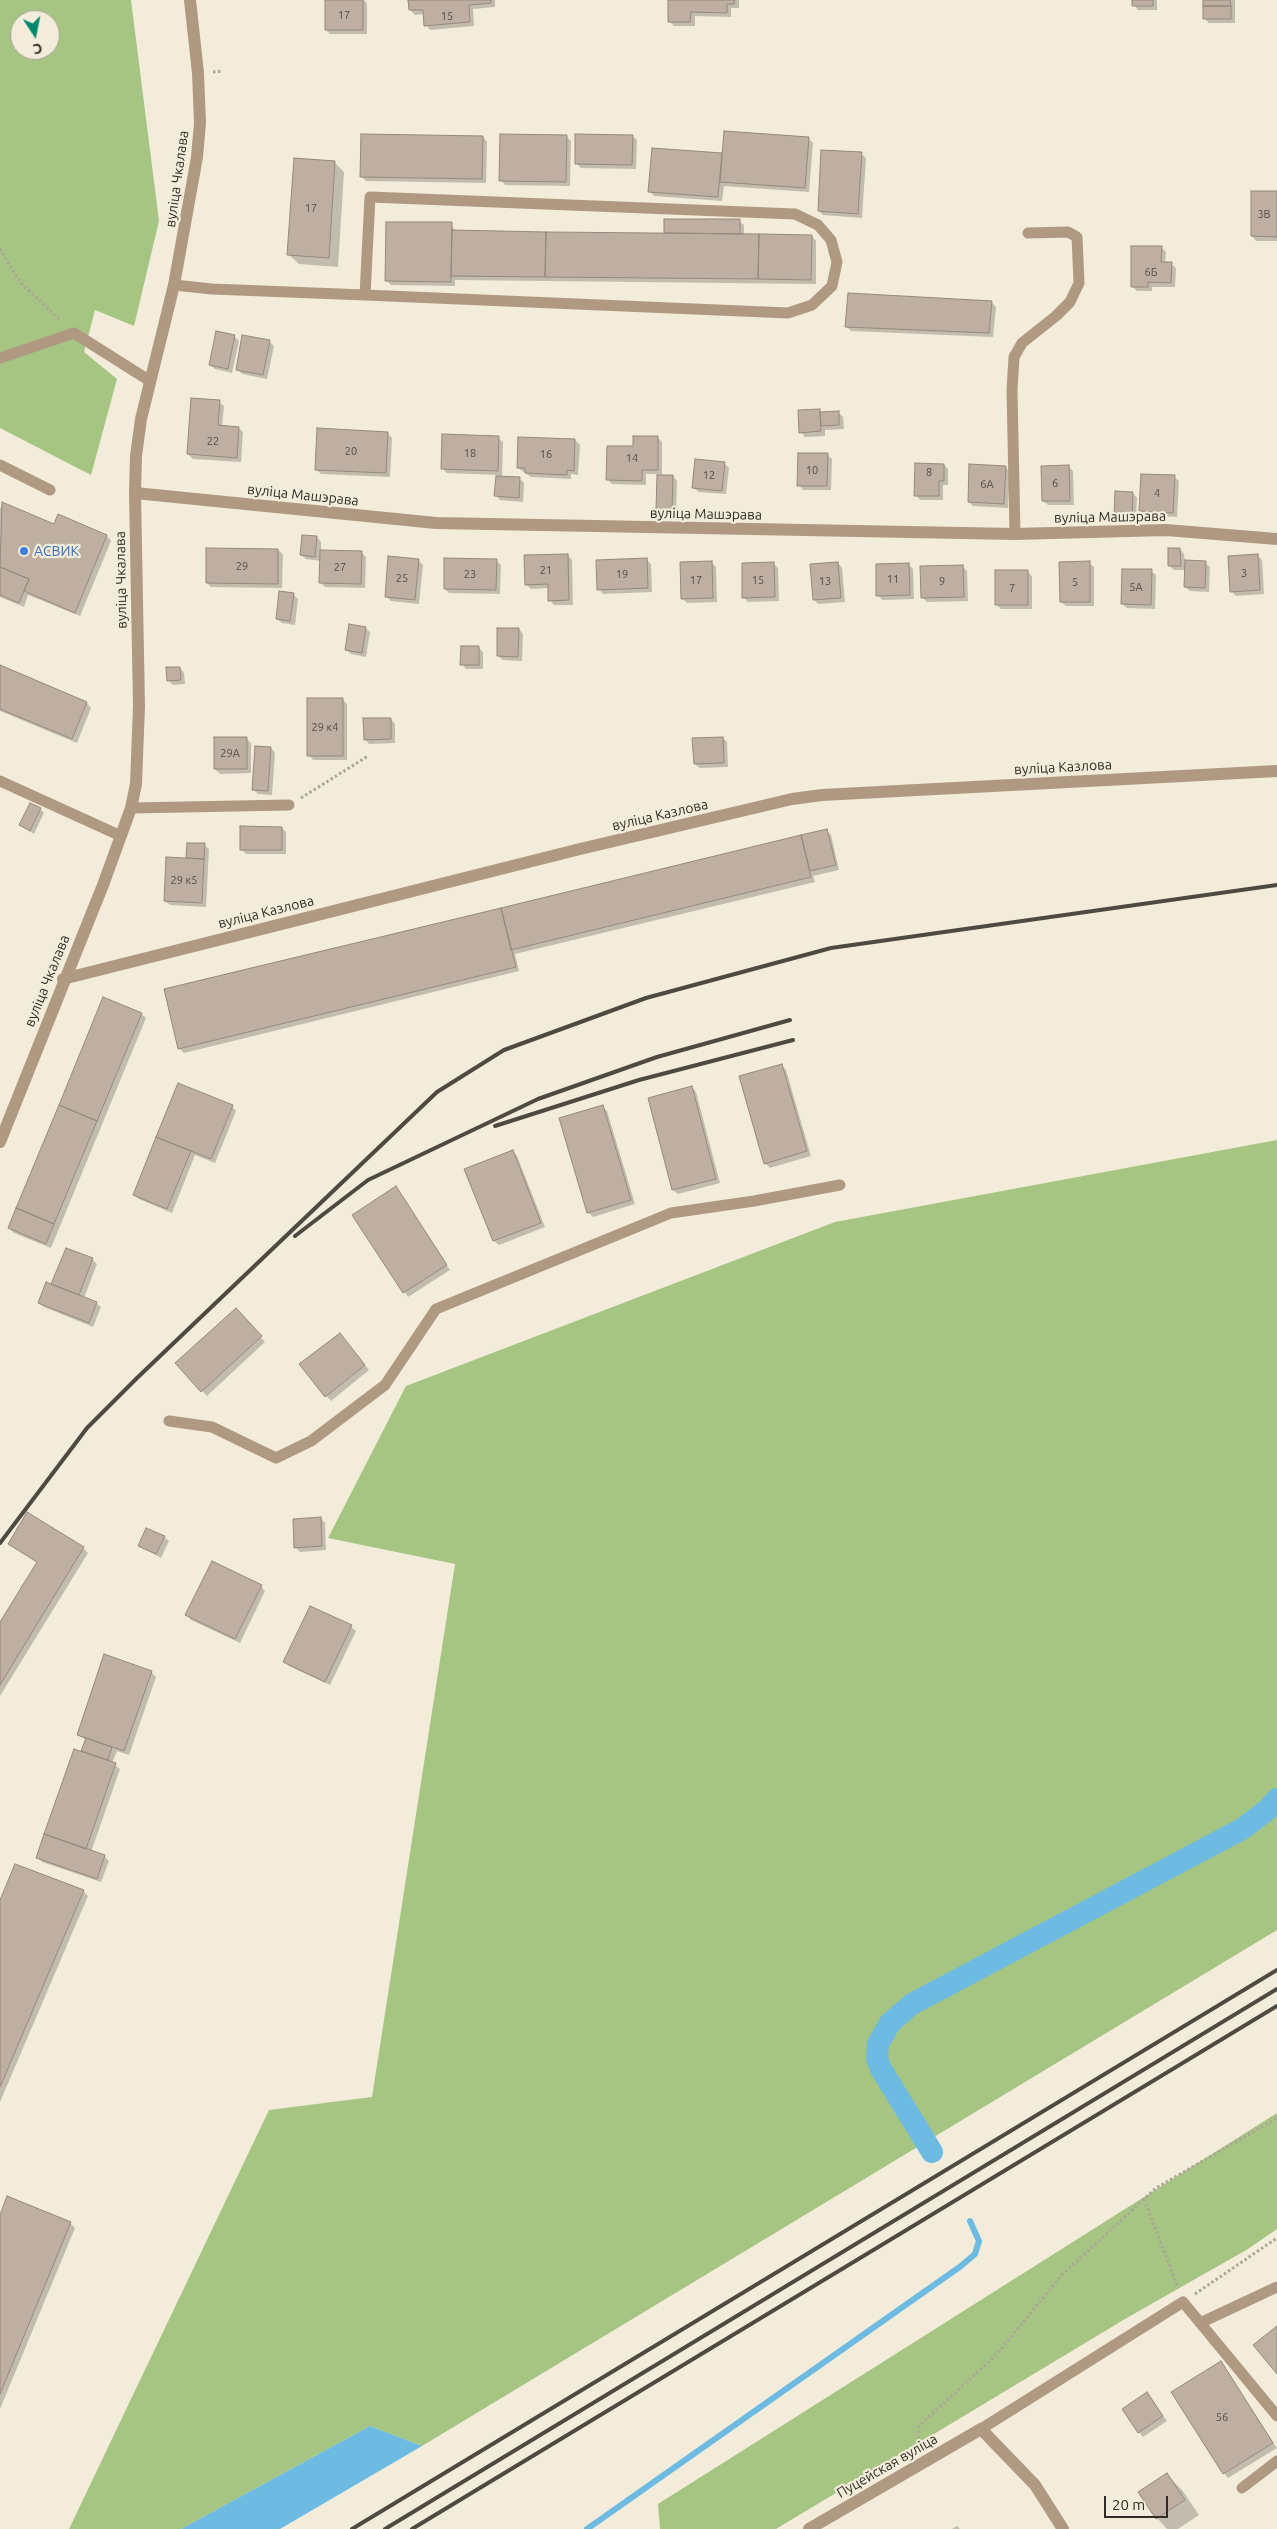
<!DOCTYPE html>
<html>
<head>
<meta charset="utf-8">
<style>
	body { margin:0 }
	#map { position:relative; width:1277px; height:2529px; overflow:hidden; background:#f3ecda; font-family:Ubuntu,sans-serif }
	canvas { display:block }
	.north { position:absolute; left:10px; top:10px; width:50px; height:50px; box-sizing:border-box; background:#f3ecda; border:1px solid #a59f92; border-radius:50%; rotate:169deg; font-size:14px; font-weight:700; line-height:20px; text-align:center; color:#2f2c25 }
	.north::after { content:''; display:block; margin:auto; width:18px; height:22px; background:#04886d; clip-path:polygon(50% 0,100% 100%,50% 72%,0 100%) }
	.scale { position:absolute; left:1104px; top:2496px; width:64px; height:22px; box-sizing:border-box; border:2px solid #2f2c25; border-top:0; padding-left:6px; font-size:15px; line-height:18px; white-space:nowrap; color:#2f2c25; -webkit-text-stroke:4px #f3ecda; paint-order:stroke }
</style>
</head>
<body>
<div id="map">
<canvas width="1277" height="2529"></canvas>
<div class="north">С</div>
<div class="scale">20 m</div>
</div>
<script>
const ctx = document.querySelector('canvas').getContext('2d');
ctx.lineJoin = 'round';
function fill(path, color) {
  ctx.fillStyle = color;
  ctx.fill(path, 'evenodd');
}
function toPath(rows) {
  const path = new Path2D();
  for (const r of rows) {
    path.moveTo(r[0], r[1]);
    for (let i = 2; i < r.length; i += 2) path.lineTo(r[i], r[i + 1]);
  }
  return path;
}
function stroke(path, color, width, dash) {
  ctx.strokeStyle = color;
  ctx.lineWidth = width;
  ctx.lineCap = dash ? 'butt' : 'round';
  ctx.setLineDash(dash || []);
  ctx.stroke(path);
}
function write(font, color, halo, rows, align = 'center') {
  ctx.font = font + ' Ubuntu,sans-serif';
  ctx.lineWidth = 4.5;
  ctx.setLineDash([]);
  ctx.textBaseline = 'middle';
  ctx.strokeStyle = halo;
  ctx.fillStyle = color;
  for (const [text, x, y, turn = 0] of rows) {
    ctx.save();
    ctx.translate(x, y);
    ctx.rotate((+turn || 0) * Math.PI / 180);
    ctx.textAlign = isNaN(turn) ? turn : align;
    if (halo) ctx.strokeText(text, 0, 0);
    ctx.fillText(text, 0, 0);
    ctx.restore();
  }
}
const forest = toPath([
	[0,0,131,0,159,221,134,326,95,310,84,352,117,379,91,475,0,428],
	[20,20,50,20,50,50,20,50],
	[1277,1140,1277,1930,422,2446,370,2426,181,2529,69,2529,269,2110,372,2097,455,1564,328,1538,406,1386,835,1222],
	[1277,2113,1277,2229,1248,2249,1125,2319,776,2529,660,2529,658,2504]
]);
const water = toPath([
	[370,2426,422,2446,280,2529,181,2529]
]);
const shadow = toPath([
	[326,0,364,0,367,3,367,34,330,34,326,30],
	[409,0,495,0,495,7,473,9,474,26,430,30,426,25,425,14,415,15,410,10],
	[669,0,739,0,739,8,731,8,731,17,695,16,695,26,674,26,669,21],
	[1134,0,1157,0,1157,10,1138,10,1134,5],
	[1204,0,1235,0,1235,23,1209,23,1204,18],
	[566,136,571,141,570,186,505,185,501,180],
	[632,136,637,140,636,169,581,168,576,163],
	[483,137,487,142,486,183,366,181,361,176],
	[808,138,813,143,809,192,724,186,722,201,654,196,650,191,653,149,723,155],
	[861,154,866,158,862,218,823,215,819,211],
	[334,162,344,172,338,267,299,264,289,255],
	[1277,192,1277,241,1256,241,1252,236],
	[665,220,739,221,744,225,744,235,812,236,816,241,816,284,455,280,455,286,391,285,386,280,451,224,456,232,665,234],
	[1161,247,1166,252,1165,263,1171,264,1176,268,1175,287,1152,287,1152,291,1137,291,1132,286],
	[991,302,996,307,993,337,851,331,846,326],
	[234,336,239,341,232,373,215,369,210,365],
	[269,341,274,346,267,379,242,374,237,369],
	[219,402,224,406,222,427,238,428,243,432,241,462,193,459,188,454],
	[819,410,823,413,838,412,843,417,844,429,825,430,825,436,805,437,801,432],
	[387,433,392,438,390,477,321,474,316,469],
	[498,438,503,442,502,477,520,479,524,483,523,502,500,500,496,495,497,475,447,473,442,468],
	[658,438,662,442,662,476,673,476,677,481,676,514,662,513,657,509,658,474,646,474,646,485,612,484,608,480,634,447],
	[575,440,580,445,578,475,571,474,571,479,531,477,518,468],
	[827,455,832,459,831,490,803,490,799,485],
	[724,463,729,468,726,494,698,492,694,487],
	[944,465,948,469,948,485,943,485,943,500,920,500,916,495],
	[1068,466,1073,471,1074,505,1048,505,1043,501],
	[1005,467,1010,472,1008,508,973,506,969,502],
	[1174,477,1179,481,1177,517,1145,515,1141,511],
	[1133,493,1137,498,1136,521,1120,520,1116,515],
	[2,504,54,526,58,516,107,536,111,541,80,616,28,595,24,607,0,597,0,509],
	[317,537,321,542,321,551,361,552,366,557,365,588,325,587,320,582,321,561,306,559,301,555],
	[1180,549,1184,554,1185,562,1205,563,1210,567,1209,592,1190,591,1185,587,1186,570,1174,570,1169,565],
	[278,550,283,554,282,588,211,587,207,583],
	[568,555,572,560,573,605,554,605,550,600,549,588,531,589,526,584],
	[1257,555,1262,560,1264,594,1236,596,1231,591],
	[646,559,651,564,652,592,603,594,599,589],
	[418,560,423,565,419,604,391,601,386,596],
	[496,560,501,565,500,594,449,593,445,589],
	[711,562,716,567,717,602,687,603,682,598],
	[838,563,842,568,845,602,818,604,814,599],
	[1089,563,1094,567,1094,606,1066,606,1061,602],
	[773,564,778,568,779,601,748,602,743,597],
	[908,564,913,569,914,599,882,600,878,595],
	[962,566,967,571,968,601,927,602,922,597],
	[1027,571,1032,576,1032,609,1001,609,996,604],
	[1151,571,1156,575,1155,609,1127,608,1122,604],
	[293,594,298,599,295,625,282,623,277,619],
	[365,628,370,632,366,657,351,654,346,650],
	[519,629,523,634,522,661,503,660,498,656],
	[479,648,483,652,483,669,466,669,462,664],
	[0,667,87,703,91,708,77,743,0,711],
	[180,668,184,673,185,684,173,685,168,680],
	[342,699,347,704,347,760,313,760,309,755],
	[391,719,395,724,395,743,369,744,365,739],
	[246,738,251,743,251,773,220,774,215,769],
	[723,738,727,742,728,767,700,768,695,764],
	[271,748,275,753,272,795,258,794,253,789],
	[40,809,44,813,34,834,20,825],
	[282,828,286,832,286,854,246,854,241,849],
	[826,830,831,835,839,870,813,876,815,882,515,954,519,971,184,1053,179,1048,165,990],
	[188,844,204,845,209,849,206,907,170,905,165,901,187,860],
	[141,1014,146,1018,51,1248,14,1233,9,1228],
	[781,1065,786,1070,811,1156,770,1168,765,1163],
	[692,1087,696,1092,720,1183,678,1194,673,1190],
	[232,1106,236,1111,215,1163,195,1155,172,1213,139,1199,134,1195],
	[602,1107,607,1111,635,1204,593,1217,588,1212],
	[512,1151,517,1156,545,1227,499,1245,494,1241,466,1170],
	[396,1188,450,1270,408,1297,354,1215],
	[92,1259,97,1264,84,1298,96,1303,101,1307,93,1327,44,1307,39,1303,52,1286],
	[236,1310,265,1342,207,1396,177,1363],
	[344,1339,369,1370,331,1401,301,1365],
	[321,1519,325,1523,326,1550,300,1552,295,1547],
	[164,1537,169,1541,161,1558,139,1546],
	[9,1544,83,1548,88,1553,0,1696,0,1625,38,1563],
	[261,1586,265,1591,240,1643,191,1620,187,1615],
	[351,1627,356,1631,330,1685,289,1666,285,1662],
	[151,1672,156,1677,129,1755,117,1751,112,1763,120,1769,91,1852,104,1856,109,1861,101,1882,42,1862,38,1857,86,1740,78,1734],
	[83,1891,88,1896,0,2102,0,1903],
	[0,2219,70,2223,75,2228,0,2409],
	[1221,2362,1277,2448,1228,2478,1224,2473],
	[1147,2394,1167,2421,1143,2437,1139,2432],
	[1167,2475,1182,2490,1199,2515,1178,2529,1167,2529,1157,2518],
	[957,2526,960,2529,952,2529]
]);
const stream = toPath([
	[587,2529,961,2266,975,2254,979,2241,970,2221]
]);
const canal = toPath([
	[932,2152,881,2069,877,2058,878,2044,890,2023,912,2004,1242,1829,1267,1810,1277,1799]
]);
const building = toPath([
	[325,0,363,0,363,30,325,30,325,0],
	[408,0,491,0,491,3,469,5,470,22,424,26,423,10,409,10,408,0],
	[668,0,735,0,734,4,727,4,727,13,691,12,690,22,668,22,668,0],
	[1132,0,1153,0,1153,6,1132,6,1132,0],
	[1203,0,1230,0,1231,6,1203,6,1203,0],
	[1203,6,1231,6,1231,19,1203,19,1203,6],
	[724,131,809,137,805,188,720,182,724,131],
	[361,134,483,136,482,179,360,177,361,134],
	[500,134,567,135,566,182,499,181,500,134],
	[575,134,633,135,632,165,575,164,575,134],
	[652,148,722,153,718,197,648,192,652,148],
	[821,150,862,152,858,214,818,211,821,150],
	[294,158,335,161,329,258,287,255,294,158],
	[1251,191,1277,191,1277,237,1251,236,1251,191],
	[664,219,740,219,740,234,664,233,664,219],
	[386,222,452,222,451,282,385,281,386,222],
	[452,230,546,232,545,277,451,276,452,230],
	[546,232,759,234,758,279,545,277,546,232],
	[759,234,812,235,811,280,758,279,759,234],
	[1131,246,1162,246,1161,262,1172,262,1171,283,1148,282,1148,287,1131,287,1131,246],
	[848,293,992,301,989,333,845,327,848,293],
	[216,331,235,335,228,369,209,365,216,331],
	[242,335,270,340,263,375,236,370,242,335],
	[191,398,220,400,218,425,239,427,237,458,187,454,191,398],
	[820,409,821,431,799,433,798,410,820,409],
	[839,411,839,425,821,426,820,412,839,411],
	[317,428,388,432,386,473,315,470,317,428],
	[442,434,499,436,498,471,441,469,442,434],
	[633,436,658,436,658,470,642,470,642,481,606,480,607,446,633,446,633,436],
	[518,437,575,439,574,471,567,470,567,475,525,473,525,468,517,468,518,437],
	[798,453,828,453,827,486,797,486,798,453],
	[695,459,725,462,722,491,692,488,695,459],
	[915,463,944,464,944,481,939,481,939,496,914,496,915,463],
	[969,464,1006,466,1004,504,968,502,969,464],
	[1069,465,1070,501,1042,501,1041,466,1069,465],
	[1141,474,1175,475,1173,513,1139,511,1141,474],
	[657,475,673,475,672,510,656,509,657,475],
	[496,476,520,477,519,498,494,496,496,476],
	[1115,491,1133,492,1132,517,1114,516,1115,491],
	[2,502,54,524,58,514,107,535,75,613,24,591,29,579,0,567,2,502],
	[302,535,317,536,315,557,300,555,302,535],
	[206,548,278,549,278,584,206,583,206,548],
	[1168,548,1180,548,1181,566,1168,566,1168,548],
	[320,550,362,551,361,584,319,583,320,550],
	[568,554,569,600,548,601,548,584,525,585,524,555,568,554],
	[1258,554,1260,590,1230,592,1228,556,1258,554],
	[388,556,419,559,415,600,385,597,388,556],
	[444,558,497,559,496,590,444,589,444,558],
	[647,558,648,588,597,590,596,560,647,558],
	[1185,560,1206,561,1205,588,1184,587,1185,560],
	[712,561,713,598,681,599,680,562,712,561],
	[1090,561,1090,602,1060,602,1059,562,1090,561],
	[774,562,775,597,742,598,742,563,774,562],
	[838,562,841,598,813,600,810,564,838,562],
	[909,563,910,595,876,596,876,564,909,563],
	[963,565,964,597,921,598,920,566,963,565],
	[0,567,29,579,19,603,0,595,0,567],
	[1122,569,1152,569,1151,605,1121,604,1122,569],
	[995,570,1028,570,1028,605,995,605,995,570],
	[279,591,294,593,290,621,276,619,279,591],
	[349,624,366,627,362,653,345,650,349,624],
	[497,628,519,628,518,657,497,656,497,628],
	[461,646,479,646,479,665,460,665,461,646],
	[0,665,87,702,72,739,0,709,0,665],
	[166,667,180,667,181,680,167,681,166,667],
	[307,698,343,698,343,756,307,756,307,698],
	[363,718,391,718,391,739,364,740,363,718],
	[214,737,247,737,247,769,214,769,214,737],
	[723,737,724,763,694,764,692,738,723,737],
	[255,746,271,747,268,791,252,790,255,746],
	[30,803,41,808,30,831,19,825,30,803],
	[240,826,282,827,282,850,240,850,240,826],
	[827,829,836,865,810,871,801,835,827,829],
	[801,835,811,877,511,950,501,908,801,835],
	[187,843,205,843,204,859,186,858,187,843],
	[166,857,204,859,202,903,164,901,166,857],
	[501,908,516,967,178,1049,164,989,501,908],
	[103,997,142,1013,97,1121,59,1105,103,997],
	[782,1064,807,1151,764,1164,739,1076,782,1064],
	[178,1083,233,1105,211,1159,156,1137,178,1083],
	[692,1086,716,1179,672,1190,648,1098,692,1086],
	[59,1105,97,1121,54,1224,16,1208,59,1105],
	[603,1105,631,1200,587,1213,559,1118,603,1105],
	[156,1137,191,1151,167,1209,133,1195,156,1137],
	[513,1150,541,1223,493,1241,464,1169,513,1150],
	[396,1186,447,1265,403,1293,352,1215,396,1186],
	[16,1208,54,1224,46,1244,8,1228,16,1208],
	[66,1248,93,1258,79,1295,51,1284,66,1248],
	[46,1282,97,1302,89,1323,38,1303,46,1282],
	[236,1308,262,1336,201,1392,175,1363,236,1308],
	[340,1333,365,1365,325,1397,299,1364,340,1333],
	[27,1512,84,1547,0,1685,0,1622,37,1562,8,1544,27,1512],
	[321,1517,322,1546,294,1548,293,1519,321,1517],
	[146,1528,165,1536,156,1554,138,1546,146,1528],
	[212,1561,262,1585,235,1639,185,1615,212,1561],
	[310,1606,352,1625,325,1682,283,1662,310,1606],
	[104,1654,152,1671,124,1751,77,1735,104,1654],
	[86,1738,112,1747,108,1760,81,1751,86,1738],
	[74,1749,116,1763,86,1849,44,1834,74,1749],
	[44,1834,105,1855,97,1879,36,1858,44,1834],
	[15,1864,84,1890,0,2087,0,1900,15,1864],
	[7,2196,71,2222,0,2394,0,2215,7,2196],
	[1277,2326,1277,2374,1253,2345,1277,2326],
	[1221,2361,1273,2443,1223,2474,1171,2392,1221,2361],
	[1147,2392,1163,2416,1138,2433,1122,2409,1147,2392],
	[1167,2473,1185,2500,1156,2519,1138,2492,1167,2473]
]);
const path = toPath([
	[213,72,222,71],
	[0,249,20,282,61,321],
	[301,798,368,756],
	[1144,2199,1178,2288],
	[1195,2294,1277,2238],
	[917,2448,919,2426,997,2354,1061,2276,1156,2188,1277,2118]
]);
const service = toPath([
	[174,285,212,289,365,295,788,313,812,305,832,286,837,262,831,240,818,225,795,214,370,197,365,295],
	[0,358,74,333,150,381],
	[0,465,50,490],
	[1015,534,1012,390,1014,357,1022,343,1056,316,1070,302,1079,283,1077,237,1068,232,1028,233],
	[0,781,121,836],
	[131,808,289,805],
	[169,1421,212,1427,276,1458,311,1441,385,1385,436,1309,671,1213,754,1201,840,1185],
	[1200,2323,1277,2287],
	[981,2429,1183,2302,1277,2416],
	[1242,2488,1277,2461]
]);
const minor = toPath([
	[135,493,436,523,1015,534,1166,530,1277,539],
	[63,979,580,849,792,799,822,795,1277,771],
	[809,2529,981,2429,1035,2485,1063,2529]
]);
const tertiary = toPath([
	[0,1142,103,885,131,808,136,784,139,706,135,493,136,456,141,419,174,285,197,157,200,123,198,73,190,0]
]);
const rail = toPath([
	[495,1126,639,1080,793,1040],
	[295,1236,368,1180,538,1099,657,1057,790,1020],
	[0,1543,87,1428,137,1378,437,1092,504,1050,646,998,831,948,1277,885],
	[352,2529,1277,1970],
	[385,2529,1277,1989],
	[412,2529,1277,2006]
]);
const markers = [
	[24,551,5,"#3f7fe0"]
];
const numberNames = [
	["17",344,15],
	["15",447,16],
	["17",311,208],
	["3В",1264,214],
	["6Б",1151,272],
	["22",213,441],
	["20",351,451],
	["18",470,453],
	["16",546,454],
	["14",632,458],
	["10",812,470],
	["8",929,472],
	["12",709,475],
	["6",1055,483],
	["6А",987,484],
	["4",1157,493],
	["29",242,566],
	["27",340,567],
	["21",546,570],
	["3",1244,573],
	["23",470,574],
	["19",622,574],
	["25",402,578],
	["11",893,579],
	["17",696,580],
	["15",758,580],
	["13",825,581],
	["9",942,581],
	["5",1075,582],
	["5А",1136,587],
	["7",1012,588],
	["29 к4",325,727],
	["29А",230,753],
	["29 к5",184,880],
	["56",1222,2417]
];
const streetNames = [
	["вуліца Чкалава",177,179,-82],
	["вуліца Машэрава",303,495,6],
	["вуліца Машэрава",706,514,1],
	["вуліца Машэрава",1110,517,-1],
	["вуліца Чкалава",121,580,-91],
	["вуліца Казлова",1063,767,-3],
	["вуліца Казлова",660,815,-13],
	["вуліца Казлова",266,912,-14],
	["вуліца Чкалава",47,981,-68],
	["Пуцейская вуліца",887,2466,-30]
];
const shopNames = [
	["АСВИК",34,551]
];
fill(forest, '#a6c583');
fill(water, '#6dbbe2');
fill(shadow, '#0003');
stroke(stream, '#6dbbe2', 6);
stroke(canal, '#6dbbe2', 22);
fill(building, '#beafa2');
stroke(building, '#96887b', 1);
stroke(path, '#aba698', 3, [2.5, 2.5]);
stroke(service, '#af9981', 11);
stroke(minor, '#af9981', 12);
stroke(tertiary, '#af9981', 12);
stroke(rail, '#4d4a41', 4);
for (const [x, y, r, color] of markers) {
  const dot = new Path2D();
  dot.arc(x, y, r, 0, 2 * Math.PI);
  ctx.fillStyle = color;
  ctx.fill(dot);
  stroke(dot, '#f3ecda', 2);
}
write('11px', '#534d44', null, numberNames);
write('14px', '#2f2c25', '#f3ecda', streetNames);
write('14px', '#366cbe', '#f3ecda', shopNames, 'left');
</script>
</body>
</html>
